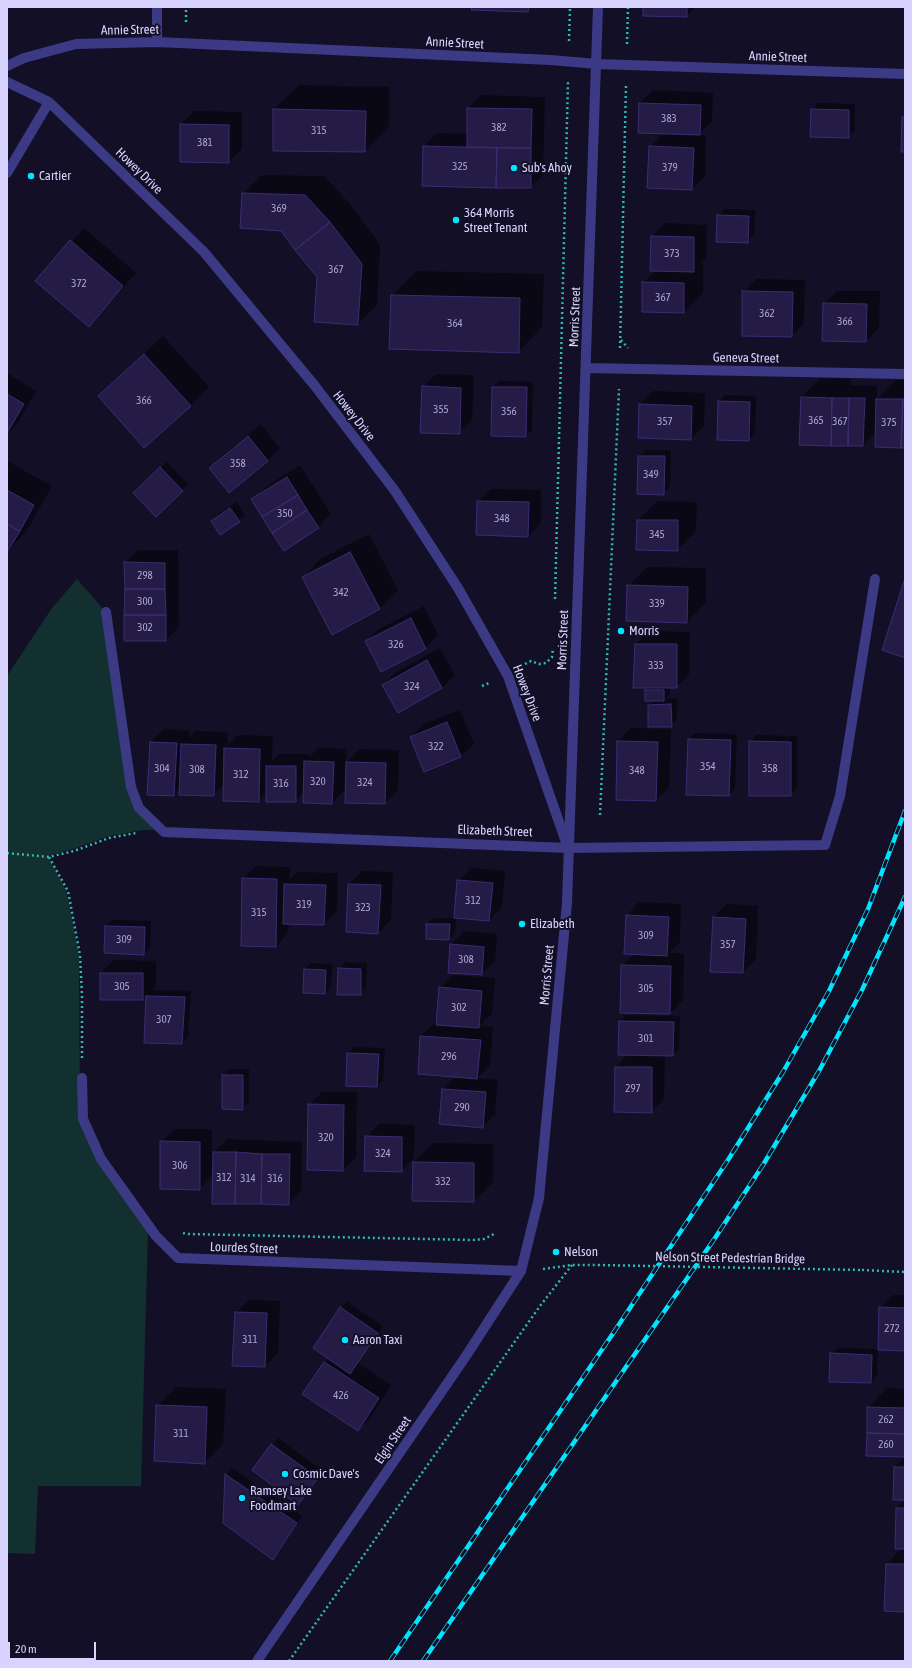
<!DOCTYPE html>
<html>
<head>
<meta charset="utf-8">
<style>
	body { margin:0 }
	#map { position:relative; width:912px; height:1668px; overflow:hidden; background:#130f26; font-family:"Asap Condensed",sans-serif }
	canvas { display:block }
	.frame { position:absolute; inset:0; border:8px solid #d9d4ff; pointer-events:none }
	.scale { position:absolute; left:8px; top:1642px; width:88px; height:18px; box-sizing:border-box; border:2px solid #d9d4ff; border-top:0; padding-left:5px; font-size:12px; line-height:14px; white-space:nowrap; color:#d9d4ff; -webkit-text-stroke:3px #130f26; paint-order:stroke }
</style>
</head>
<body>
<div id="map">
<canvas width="912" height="1668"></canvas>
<div class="frame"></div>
<div class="scale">20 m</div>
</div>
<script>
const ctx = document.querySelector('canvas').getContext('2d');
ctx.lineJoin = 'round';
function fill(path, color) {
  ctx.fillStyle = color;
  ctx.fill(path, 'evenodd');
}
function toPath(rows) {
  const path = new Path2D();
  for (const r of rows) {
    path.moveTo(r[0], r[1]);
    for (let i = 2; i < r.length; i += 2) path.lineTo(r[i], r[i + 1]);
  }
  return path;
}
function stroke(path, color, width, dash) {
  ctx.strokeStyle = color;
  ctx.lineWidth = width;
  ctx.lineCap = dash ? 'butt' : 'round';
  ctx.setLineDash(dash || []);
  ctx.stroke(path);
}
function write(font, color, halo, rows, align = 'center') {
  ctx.font = font + ' "Asap Condensed",sans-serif';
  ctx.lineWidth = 4;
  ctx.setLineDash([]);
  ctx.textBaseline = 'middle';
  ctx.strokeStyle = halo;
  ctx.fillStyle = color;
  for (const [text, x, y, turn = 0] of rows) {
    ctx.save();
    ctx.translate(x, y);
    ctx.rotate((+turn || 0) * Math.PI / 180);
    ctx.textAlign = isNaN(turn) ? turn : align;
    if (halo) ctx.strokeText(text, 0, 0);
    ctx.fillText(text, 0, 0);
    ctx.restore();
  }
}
const green = toPath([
	[77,579,105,611,129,788,160,830,143,830,109,836,73,849,48,856,66,890,79,955,80,1120,148,1230,141,1486,38,1486,35,1554,7,1553,7,676,52,608]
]);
const shadow = toPath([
	[644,7,696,7,686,16],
	[299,85,389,87,389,127,365,151,274,109],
	[653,90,713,93,712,121,698,135,706,136,705,176,692,189,650,147,664,133,639,132,640,103],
	[481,95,545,97,543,175,530,187,423,185,424,146,437,133,468,134,468,108],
	[818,103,855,104,855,131,848,137,812,110],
	[194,111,242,112,242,149,229,162,181,124],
	[262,175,324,176,349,203,380,245,377,305,358,324,282,230,243,194],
	[725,209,755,210,754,235,747,242,718,216],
	[665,223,707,225,706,258,700,264,703,264,703,293,684,312,643,283,656,270,652,236],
	[84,228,136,273,89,326,37,280],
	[416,271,544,274,542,327,518,352,392,296],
	[756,279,805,280,804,323,791,336,743,292],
	[837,291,880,291,879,328,866,341,824,304],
	[163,336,209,387,190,406,99,396],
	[7,373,36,391,17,424,7,434],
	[436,374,474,375,472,420,459,433,423,387],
	[820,378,851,379,851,385,877,386,877,399,896,380,905,380,905,447,876,432,863,445,800,444,802,397],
	[499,381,533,382,532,430,526,436,492,435,493,387],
	[653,391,705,393,704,426,691,439,640,404],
	[725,395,756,396,755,434,748,440,719,401],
	[261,424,280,448,267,461,210,468,223,455],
	[646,450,671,450,670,487,663,494,639,456],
	[7,461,52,486,26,532,7,551],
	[167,462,188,484,156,515,135,493],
	[300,465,331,514,318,527,253,499,266,487],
	[491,489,541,490,541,523,528,536,478,502],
	[657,501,697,502,696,531,677,550,638,520],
	[237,502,245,515,239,521,212,521,218,514],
	[369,534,398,590,379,609,303,577,322,558],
	[138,550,178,550,179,627,166,640,125,640,125,563],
	[647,567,706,568,706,603,687,622,628,586],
	[424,606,438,635,425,648,381,670,366,642,379,629],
	[649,631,690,632,689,675,676,687,670,687,670,694,665,699,677,698,677,719,671,726,649,705,654,700,646,690,649,687,636,644],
	[440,648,455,675,442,688,398,712,383,685,396,672],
	[460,710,474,744,461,756,425,771,411,737,424,724],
	[631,728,671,729,669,787,656,800,618,741],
	[164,729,189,731,189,737,195,731,228,732,228,745,238,735,273,736,272,761,280,754,309,754,309,758,318,748,347,749,346,763,360,749,399,750,398,790,385,803,346,789,332,803,304,792,295,801,267,792,258,801,224,784,213,795,180,788,174,795,151,742],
	[695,733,737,734,735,789,728,795,687,794,689,739],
	[756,735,797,736,797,788,790,795,750,742],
	[256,866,290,867,289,880,298,872,338,873,337,911,324,924,289,924,288,933,276,946,243,879],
	[471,868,505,871,502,907,489,920,456,917,455,933,449,939,427,938,427,924,433,918,455,918,458,881],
	[362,871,393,872,391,920,378,933,347,931,349,884],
	[639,902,681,904,680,942,669,953,684,953,683,1000,670,1013,621,1012,622,965,634,954,627,915],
	[727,904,758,906,756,959,743,972,714,917],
	[112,920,151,921,150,948,143,954,106,926],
	[464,931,497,934,495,961,482,974,451,944],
	[114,960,156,961,156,986,152,990,191,991,188,1037,182,1043,145,1042,147,995,143,999,101,973],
	[345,962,367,963,366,988,360,994,339,968],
	[311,963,332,964,331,986,325,993,305,969],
	[453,975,495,978,492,1014,479,1026,493,1027,490,1065,477,1078,498,1080,495,1114,483,1127,440,1123,443,1089,456,1076,421,1036,434,1023,437,1023,440,988],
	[626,1015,680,1016,679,1049,672,1055,665,1055,664,1099,651,1112,615,1111,616,1067,628,1054,620,1021],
	[355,1047,385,1048,383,1080,377,1086,348,1053],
	[229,1069,249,1069,249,1102,242,1109,223,1076],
	[322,1092,357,1092,356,1157,343,1170,309,1105],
	[379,1124,415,1125,414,1158,401,1171,366,1137],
	[174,1129,212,1129,212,1154,227,1139,302,1142,301,1191,288,1204,213,1175,199,1189,161,1142],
	[433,1143,493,1144,493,1182,474,1201,414,1162],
	[893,1295,905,1295,905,1350,878,1349,877,1376,871,1382,831,1354,838,1348,879,1349,880,1308],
	[249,1300,280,1301,278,1353,265,1366,236,1313],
	[347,1302,383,1326,358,1363,391,1385,371,1417,358,1430,324,1363,329,1358,341,1308],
	[176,1387,226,1389,223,1444,204,1463,157,1406],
	[887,1388,905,1389,905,1456,868,1407],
	[278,1438,323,1471,298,1504,253,1470],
	[905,1457,905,1499,895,1467],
	[232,1468,302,1516,279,1553,273,1559,225,1475],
	[905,1500,905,1611,887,1564,902,1548,896,1509]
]);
const building = toPath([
	[472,7,529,7,528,12,471,10,472,7],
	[643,7,687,7,687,17,643,16,643,7],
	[639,103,701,105,700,135,638,133,639,103],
	[467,108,532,109,531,148,467,147,467,108],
	[273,109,366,111,365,152,273,151,273,109],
	[811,109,849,110,849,138,810,137,811,109],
	[902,117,905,117,905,152,901,152,902,117],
	[180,124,229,125,229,163,180,162,180,124],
	[423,146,497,148,496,188,422,186,423,146],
	[649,146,694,148,692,190,647,188,649,146],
	[497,148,531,148,531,188,496,188,497,148],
	[242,193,305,195,330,222,295,250,281,231,240,228,242,193],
	[717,215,749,216,748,243,716,242,717,215],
	[330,222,362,264,358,325,314,322,317,277,295,250,330,222],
	[651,236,694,237,694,272,650,271,651,236],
	[70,240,123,286,89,327,35,281,70,240],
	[642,282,684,283,684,313,642,312,642,282],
	[742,291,793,292,792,337,742,336,742,291],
	[391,295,520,298,519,353,389,349,391,295],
	[823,303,867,304,866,342,822,341,823,303],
	[144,354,191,406,144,448,98,396,144,354],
	[422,386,461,388,460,434,420,433,422,386],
	[492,387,527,387,526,437,491,436,492,387],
	[7,394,24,404,7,433,7,394],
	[801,397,832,398,831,446,799,445,801,397],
	[832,398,849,398,848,446,831,446,832,398],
	[849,398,865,398,863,446,848,446,849,398],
	[876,399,903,399,901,448,875,447,876,399],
	[903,399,905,400,905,448,901,448,903,399],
	[718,401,750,402,749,441,717,440,718,401],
	[639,404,692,406,691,440,638,438,639,404],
	[248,436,268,461,229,493,209,468,248,436],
	[638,456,665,456,664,495,637,494,638,456],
	[160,467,183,491,156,517,133,493,160,467],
	[287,477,298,495,262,517,251,499,287,477],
	[7,490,34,505,20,531,7,524,7,490],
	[298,495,307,510,272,533,262,517,298,495],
	[477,501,529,502,528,537,476,535,477,501],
	[230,508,240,522,220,535,211,521,230,508],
	[307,510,319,528,284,551,272,533,307,510],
	[637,520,678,520,678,551,636,550,637,520],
	[7,524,20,531,7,552,7,524],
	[350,552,380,609,332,635,302,577,350,552],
	[124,562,165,563,165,589,125,589,124,562],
	[905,578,905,658,882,650,905,578],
	[627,585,688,587,687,623,626,621,627,585],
	[125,589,165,589,166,615,124,615,125,589],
	[124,615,166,615,166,641,124,641,124,615],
	[411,618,426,649,381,672,365,641,411,618],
	[635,644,677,644,677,688,633,688,635,644],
	[427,660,442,688,398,713,382,685,427,660],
	[645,690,664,690,664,701,645,701,645,690],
	[671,704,672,727,648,727,648,705,671,704],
	[447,722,461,757,424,772,410,737,447,722],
	[688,739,731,740,729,796,686,795,688,739],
	[617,741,658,742,656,801,616,800,617,741],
	[749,741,791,742,791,796,749,796,749,741],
	[150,742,177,743,174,796,147,795,150,742],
	[181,744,216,745,214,796,179,795,181,744],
	[224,748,260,749,259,802,223,801,224,748],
	[304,761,334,762,332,804,303,803,304,761],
	[346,762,386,763,385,804,345,803,346,762],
	[266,766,296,766,296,802,266,802,266,766],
	[242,878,277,879,276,947,241,946,242,878],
	[457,880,493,883,489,921,454,918,457,880],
	[284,884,326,885,324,925,283,924,284,884],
	[348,884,381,885,378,934,346,932,348,884],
	[626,915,669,917,667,956,624,954,626,915],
	[713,917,746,919,743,973,710,972,713,917],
	[426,924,450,924,449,940,426,939,426,924],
	[105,926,145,927,144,955,104,953,105,926],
	[450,944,484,947,482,975,448,973,450,944],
	[621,965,671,966,670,1014,620,1013,621,965],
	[338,968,361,969,361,995,337,995,338,968],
	[304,969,326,970,325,994,303,993,304,969],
	[100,973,143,973,143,1000,100,1000,100,973],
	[439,987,482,991,479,1028,436,1025,439,987],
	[146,996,185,997,182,1044,144,1043,146,996],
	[619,1021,674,1022,673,1056,618,1055,619,1021],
	[420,1036,481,1040,477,1079,418,1074,420,1036],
	[347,1053,379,1054,377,1087,346,1086,347,1053],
	[615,1067,652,1067,652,1113,614,1112,615,1067],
	[222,1075,243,1075,243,1110,222,1109,222,1075],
	[442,1089,486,1092,483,1128,439,1124,442,1089],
	[308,1104,344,1105,343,1171,307,1170,308,1104],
	[365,1136,402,1137,402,1172,364,1171,365,1136],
	[160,1141,200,1142,200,1190,160,1189,160,1141],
	[213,1152,236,1152,235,1204,212,1204,213,1152],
	[236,1152,262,1154,261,1204,235,1204,236,1152],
	[262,1154,290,1154,289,1205,261,1204,262,1154],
	[413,1162,474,1163,474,1202,412,1201,413,1162],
	[340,1307,378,1333,350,1374,313,1348,340,1307],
	[879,1307,905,1308,905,1351,878,1350,879,1307],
	[235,1312,267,1313,265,1367,232,1366,235,1312],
	[830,1353,872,1355,871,1383,829,1382,830,1353],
	[324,1362,379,1398,358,1431,302,1394,324,1362],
	[156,1405,207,1407,205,1464,154,1461,156,1405],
	[867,1407,905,1408,905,1434,867,1433,867,1407],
	[867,1433,905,1434,905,1457,866,1456,867,1433],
	[271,1444,318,1478,298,1505,252,1470,271,1444],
	[894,1467,905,1467,905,1500,893,1500,894,1467],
	[225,1474,297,1523,273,1560,223,1523,225,1474],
	[896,1508,905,1508,905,1549,895,1549,896,1508],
	[886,1564,905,1564,905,1612,884,1611,886,1564]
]);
const path = toPath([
	[186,22,186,7],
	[569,41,570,7],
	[627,44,628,7],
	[621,340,628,348],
	[620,348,626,85],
	[555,599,568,82],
	[525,664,531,661,539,664,546,663,552,657,553,648],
	[482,686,489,683],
	[600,815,619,389],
	[7,853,49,857],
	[82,1058,82,996,80,955,68,891,49,857,74,851,109,838,136,833],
	[183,1233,188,1234,473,1240,484,1239,494,1234],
	[543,1269,572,1265,598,1265],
	[862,1270,905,1272],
	[289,1661,540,1306,572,1265]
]);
const minor = toPath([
	[157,42,157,7],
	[7,66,24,58,76,44,157,42,551,60,597,64,905,74],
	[7,82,49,102,204,252,315,386,395,491,458,588,508,676,566,842],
	[7,173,49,102],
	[586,368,905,374],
	[106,612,131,787,139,808,164,832,568,848,825,845,840,796,875,579],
	[82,1078,83,1119,101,1159,156,1236,178,1258,521,1271],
	[257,1661,466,1356,521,1271,539,1198,567,903,598,7]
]);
const rail = toPath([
	[390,1661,616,1329,728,1160,783,1072,829,991,868,909,905,811],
	[423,1661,715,1238,763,1165,819,1071,862,990,905,897]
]);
const pathBridge = toPath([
	[598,1265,862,1270]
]);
const markers = [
	[514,168,4,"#00e5ff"],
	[31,176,4,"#00e5ff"],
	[456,220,4,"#00e5ff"],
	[621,631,4,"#00e5ff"],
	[522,924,4,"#00e5ff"],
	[556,1252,4,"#00e5ff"],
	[345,1340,4,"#00e5ff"],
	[285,1474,4,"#00e5ff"],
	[242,1498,4,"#00e5ff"]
];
const numberNames = [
	["383",669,119],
	["382",499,128],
	["315",319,131],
	["381",205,143],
	["325",460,167],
	["379",670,168],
	["369",279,209],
	["373",672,254],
	["367",336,270],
	["372",79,284],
	["367",663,298],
	["362",767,314],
	["366",845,322],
	["364",455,324],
	["366",144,401],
	["355",441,410],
	["356",509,412],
	["365",816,421],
	["357",665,422],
	["367",840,422],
	["375",889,423],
	["358",238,464],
	["349",651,475],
	["350",285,514],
	["348",502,519],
	["345",657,535],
	["298",145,576],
	["342",341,593],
	["300",145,602],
	["339",657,604],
	["302",145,628],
	["326",396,645],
	["333",656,666],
	["324",412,687],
	["322",436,747],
	["354",708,767],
	["304",162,769],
	["358",770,769],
	["308",197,770],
	["348",637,771],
	["312",241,775],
	["320",318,782],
	["324",365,783],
	["316",281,784],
	["312",473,901],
	["319",304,905],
	["323",363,908],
	["315",259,913],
	["309",646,936],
	["309",124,940],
	["357",728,945],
	["308",466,960],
	["305",122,987],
	["305",646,989],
	["302",459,1008],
	["307",164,1020],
	["301",646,1039],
	["296",449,1057],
	["297",633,1089],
	["290",462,1108],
	["320",326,1138],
	["324",383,1154],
	["306",180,1166],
	["312",224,1178],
	["314",248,1179],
	["316",275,1179],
	["332",443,1182],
	["272",892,1329],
	["311",250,1340],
	["426",341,1396],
	["262",886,1420],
	["311",181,1434],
	["260",886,1445]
];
const streetNames = [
	["Annie Street",130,30,-1],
	["Annie Street",455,43,3],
	["Annie Street",778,57,2],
	["Howey Drive",139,171,44],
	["Morris Street",575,317,-88],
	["Geneva Street",746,358,1],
	["Howey Drive",354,416,52],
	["Morris Street",563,640,-88],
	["Howey Drive",527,693,69],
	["Elizabeth Street",495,831,2],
	["Morris Street",547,975,-85],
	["Lourdes Street",244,1248,2],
	["Nelson Street Pedestrian Bridge",730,1258,1],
	["Elgin Street",393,1440,-56]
];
const poiNames = [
	["Sub's Ahoy",522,168],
	["Cartier",39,176],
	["364 Morris",464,213],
	["Street Tenant",464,228],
	["Morris",629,631],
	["Elizabeth",530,924],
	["Nelson",564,1252],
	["Aaron Taxi",353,1340],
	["Cosmic Dave's",293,1474],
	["Ramsey Lake",250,1491],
	["Foodmart",250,1506]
];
fill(green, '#12302f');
fill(shadow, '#0007');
fill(building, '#241b47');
stroke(building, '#3b2d73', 1);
stroke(path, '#2fb8b0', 2.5, [2, 3]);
stroke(minor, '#3d3a85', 10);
stroke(rail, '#00e5ff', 4.5);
stroke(rail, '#130f26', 3, [9]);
stroke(pathBridge, '#2fb8b0', 2.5, [2, 3]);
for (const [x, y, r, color] of markers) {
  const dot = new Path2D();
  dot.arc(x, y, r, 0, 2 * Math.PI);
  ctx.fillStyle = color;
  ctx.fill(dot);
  stroke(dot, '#130f26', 1.5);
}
write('11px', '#aca6d1', null, numberNames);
write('13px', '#d9d4ff', '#130f26', streetNames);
write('13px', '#d9d4ff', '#130f26', poiNames, 'left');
</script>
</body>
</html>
